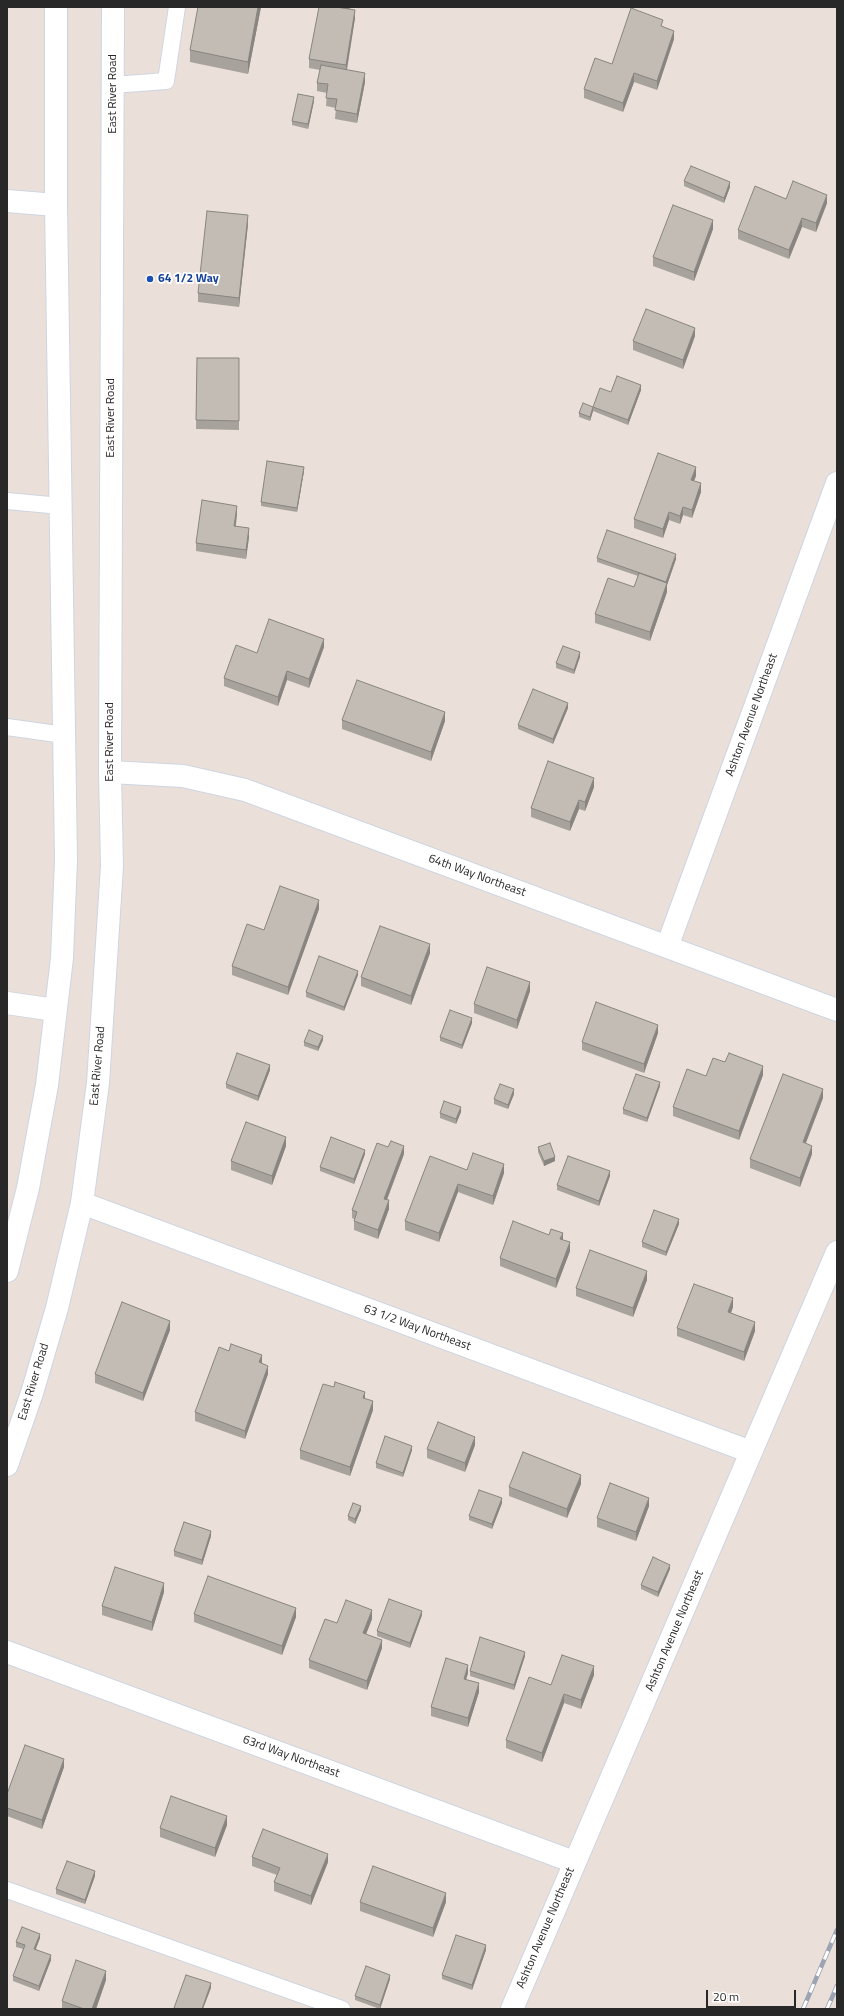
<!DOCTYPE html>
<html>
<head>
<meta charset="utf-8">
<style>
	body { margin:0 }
	#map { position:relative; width:844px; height:2016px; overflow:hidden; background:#eae0d9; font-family:"Titillium Web",sans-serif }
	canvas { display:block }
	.frame { position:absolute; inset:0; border:8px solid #282828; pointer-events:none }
	.scale { position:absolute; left:706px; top:1990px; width:90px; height:18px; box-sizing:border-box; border:2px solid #282828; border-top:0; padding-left:5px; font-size:12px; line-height:14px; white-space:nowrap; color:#282828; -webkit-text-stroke:3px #fff; paint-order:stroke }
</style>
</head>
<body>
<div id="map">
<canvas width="844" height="2016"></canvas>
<div class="frame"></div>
<div class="scale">20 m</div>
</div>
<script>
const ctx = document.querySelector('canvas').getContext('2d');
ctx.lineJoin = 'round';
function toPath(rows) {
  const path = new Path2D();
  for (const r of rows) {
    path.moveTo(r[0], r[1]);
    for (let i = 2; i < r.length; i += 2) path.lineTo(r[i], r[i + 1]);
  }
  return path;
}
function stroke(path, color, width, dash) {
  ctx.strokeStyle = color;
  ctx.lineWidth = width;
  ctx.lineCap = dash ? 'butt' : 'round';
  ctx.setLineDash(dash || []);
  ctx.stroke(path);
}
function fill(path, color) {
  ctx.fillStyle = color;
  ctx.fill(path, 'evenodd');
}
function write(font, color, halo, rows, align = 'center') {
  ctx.font = font + ' "Titillium Web",sans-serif';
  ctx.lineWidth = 3.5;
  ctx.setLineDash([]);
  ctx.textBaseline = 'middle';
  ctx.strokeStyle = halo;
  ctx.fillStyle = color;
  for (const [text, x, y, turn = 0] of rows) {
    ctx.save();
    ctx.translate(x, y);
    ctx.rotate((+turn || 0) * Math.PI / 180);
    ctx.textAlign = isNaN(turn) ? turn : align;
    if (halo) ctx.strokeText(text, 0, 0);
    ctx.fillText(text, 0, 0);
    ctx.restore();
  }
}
const service = toPath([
	[113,85,166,81,177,7],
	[7,501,61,506],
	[7,727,64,735],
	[7,1890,342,2009]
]);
const minor = toPath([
	[7,201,56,205],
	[110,772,183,776,245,790,837,1010],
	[667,947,837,483],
	[7,1003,55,1010],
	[82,1203,751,1452],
	[7,1652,574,1862],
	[512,2009,837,1252]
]);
const secondary = toPath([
	[7,1271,28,1188,47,1085,62,958,66,860,56,205,56,7],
	[7,1465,32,1393,57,1308,82,1203,98,1083,112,866,110,772,113,7]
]);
const rail = toPath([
	[803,2009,837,1930],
	[827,2009,837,1986]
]);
const wall = toPath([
	[261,7,248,74,190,62,190,50],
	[342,7,353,7,348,9,355,18,347,70,365,82,357,123,335,119,336,108,326,106,327,93,317,91,317,83,320,70,309,68,309,59,343,8],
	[663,26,674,39,657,90,634,82,623,112,584,98,584,89,612,64],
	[314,101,308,129,292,125,292,121],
	[684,181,730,187,724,203,684,186],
	[786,199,827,203,816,232,802,227,789,259,738,239,738,230],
	[248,224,239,307,198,302,198,293],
	[713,229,694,281,653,266,653,257],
	[695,336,683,369,633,350,633,341],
	[197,358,239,358,239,430,196,429],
	[641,390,628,425,593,411,593,407],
	[593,411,590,421,579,417,579,413],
	[304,471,297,512,261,506,261,502],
	[696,476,694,481,701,492,692,518,683,515,680,524,669,520,663,538,634,528,634,519],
	[237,514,236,526,249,537,246,559,196,551,196,543],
	[597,558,676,559,667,585,667,592,650,641,595,623,595,614,634,587,638,576,597,562],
	[324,647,309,688,287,680,278,706,224,686,224,678,257,653],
	[580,657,574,674,556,668,556,663],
	[568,708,553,744,518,729,518,725],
	[342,720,445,721,431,761,342,729],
	[594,787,585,811,579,809,570,831,531,817,531,808],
	[319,909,288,995,232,975,232,966,264,930],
	[430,953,411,1005,361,986,361,977],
	[358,975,344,1011,306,997,306,992],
	[530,991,517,1029,474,1013,474,1004],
	[472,1023,462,1049,440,1041,440,1037],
	[658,1033,644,1073,582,1050,582,1042],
	[323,1040,318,1051,304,1046,304,1042],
	[725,1062,763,1075,739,1140,673,1116,673,1107,706,1076],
	[270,1070,258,1101,226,1088,226,1084],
	[660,1086,647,1122,623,1114,623,1109],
	[514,1094,508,1109,494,1104,494,1099],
	[823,1098,806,1143,812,1154,800,1187,750,1168,750,1159],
	[461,1112,456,1124,440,1118,440,1113],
	[286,1146,272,1185,231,1170,231,1161],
	[538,1147,555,1161,544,1166,538,1152],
	[365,1154,354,1184,320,1171,320,1167],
	[404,1154,387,1200,389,1209,378,1239,354,1230,354,1219,352,1218,352,1210],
	[467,1170,504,1173,493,1205,458,1192,439,1242,405,1230,405,1221],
	[610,1176,599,1206,557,1190,557,1185],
	[679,1224,666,1256,642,1247,642,1242],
	[563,1240,570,1251,556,1288,500,1266,500,1258],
	[647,1280,633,1317,576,1296,576,1288],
	[733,1307,731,1313,755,1331,744,1361,677,1336,677,1328],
	[170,1330,143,1401,95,1383,95,1374],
	[262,1363,268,1374,245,1439,195,1421,195,1412],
	[365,1399,373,1410,350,1476,300,1459,300,1450],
	[475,1445,465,1472,427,1458,427,1449],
	[412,1450,403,1477,376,1468,376,1463],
	[581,1484,567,1518,509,1496,509,1487],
	[502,1503,492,1529,469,1520,469,1516],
	[649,1506,636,1541,597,1527,597,1518],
	[361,1510,355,1524,348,1520,348,1516],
	[211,1536,202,1565,174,1556,174,1551],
	[670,1569,658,1597,641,1589,641,1585],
	[164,1592,152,1631,102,1615,102,1606],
	[194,1614,296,1617,282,1655,194,1622],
	[422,1615,410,1648,377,1636,377,1631],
	[372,1619,366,1634,382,1648,367,1690,309,1668,309,1660,337,1623],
	[525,1656,514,1690,470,1676,470,1671],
	[468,1673,466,1679,479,1692,468,1727,431,1716,431,1707],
	[594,1675,581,1709,564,1703,542,1762,506,1748,506,1740,551,1685],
	[64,1767,42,1829,7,1816,7,1794],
	[227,1825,215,1857,160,1837,160,1828],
	[252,1857,328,1862,311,1905,274,1891,274,1882,277,1875,252,1866],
	[95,1876,85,1904,56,1894,56,1889],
	[360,1902,446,1902,433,1937,360,1911],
	[40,1938,36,1949,51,1960,39,1991,13,1981,13,1976,23,1949,16,1947,16,1942],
	[486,1950,472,1990,442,1979,442,1975],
	[390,1979,380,2009,355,2000,355,1996],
	[106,1980,96,2009,62,2009,62,2001]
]);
const shadedWall = toPath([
	[258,7,261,7,248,74,248,62],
	[346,7,353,7,346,10],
	[355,10,355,18,346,74,346,65],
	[674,31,674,39,657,90,657,81],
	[365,73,365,82,357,123,357,114],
	[634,73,634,82,623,112,623,103],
	[314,97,314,101,308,129,308,124],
	[730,182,730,187,724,203,724,198],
	[827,195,827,203,816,232,816,223],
	[248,215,248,224,239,307,239,298],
	[802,218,802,227,789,259,789,250],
	[713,220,713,229,694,281,694,272],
	[695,328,695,336,683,369,683,360],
	[641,385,641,390,628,425,628,420],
	[593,407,593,411,590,421,590,417],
	[304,467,304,471,297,512,297,508],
	[696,467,696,476,691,488,691,480],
	[701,483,701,492,692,518,692,510],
	[237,506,237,514,234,535,234,526],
	[683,507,683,515,680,524,680,516],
	[669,512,669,520,663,538,663,529],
	[249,528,249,537,246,559,246,550],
	[676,554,676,559,667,585,667,592,650,641,650,632,666,585,666,582],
	[324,639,324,647,309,688,309,679],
	[580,652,580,657,574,674,574,670],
	[287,671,287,680,278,706,278,697],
	[568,703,568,708,553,744,553,739],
	[445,712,445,721,431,761,431,752],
	[594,778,594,787,585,811,585,802],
	[579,800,579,809,570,831,570,822],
	[319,900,319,909,288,995,288,987],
	[430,944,430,953,411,1005,411,996],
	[358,971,358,975,344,1011,344,1007],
	[530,982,530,991,517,1029,517,1020],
	[472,1018,472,1023,462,1049,462,1045],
	[658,1025,658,1033,644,1073,644,1064],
	[323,1036,323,1040,318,1051,318,1047],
	[270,1065,270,1070,258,1101,258,1096],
	[763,1066,763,1075,739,1140,739,1131],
	[660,1082,660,1086,647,1122,647,1118],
	[514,1089,514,1094,508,1109,508,1105],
	[823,1089,823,1098,803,1150,803,1142],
	[461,1107,461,1112,456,1124,456,1119],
	[286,1137,286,1146,272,1185,272,1176],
	[404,1146,404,1154,384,1207,384,1199],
	[812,1146,812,1154,800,1187,800,1178],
	[365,1150,365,1154,354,1184,354,1179],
	[555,1157,555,1161,544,1166,544,1161],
	[504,1164,504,1173,493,1205,493,1196],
	[610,1171,610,1176,599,1206,599,1201],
	[458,1184,458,1192,439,1242,439,1233],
	[389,1200,389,1209,378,1239,378,1230],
	[679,1219,679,1224,666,1256,666,1252],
	[563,1233,563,1241,560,1239],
	[570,1242,570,1251,556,1288,556,1279],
	[647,1271,647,1280,633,1317,633,1308],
	[733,1298,733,1307,728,1321,728,1312],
	[170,1321,170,1330,143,1401,143,1393],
	[755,1322,755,1331,744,1361,744,1352],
	[262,1355,262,1364,259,1362],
	[268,1366,268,1374,245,1439,245,1431],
	[365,1392,365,1401,363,1398],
	[373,1401,373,1410,350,1476,350,1467],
	[475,1437,475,1445,465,1472,465,1463],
	[412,1446,412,1450,403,1477,403,1473],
	[581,1475,581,1484,567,1518,567,1509],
	[502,1498,502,1503,492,1529,492,1524],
	[649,1498,649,1506,636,1541,636,1532],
	[361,1506,361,1510,355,1524,355,1519],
	[211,1531,211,1536,202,1565,202,1560],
	[670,1565,670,1569,658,1597,658,1592],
	[164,1583,164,1592,152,1631,152,1622],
	[296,1608,296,1617,282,1655,282,1646],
	[372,1610,372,1619,363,1642,363,1633],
	[422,1611,422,1615,410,1648,410,1643],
	[382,1640,382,1648,367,1690,367,1681],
	[525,1652,525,1656,514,1690,514,1685],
	[468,1665,468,1673,464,1687,464,1679],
	[594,1666,594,1675,581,1709,581,1700],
	[479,1683,479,1692,468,1727,468,1718],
	[564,1694,564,1703,542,1762,542,1753],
	[64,1759,64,1767,42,1829,42,1820],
	[227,1816,227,1825,215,1857,215,1848],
	[328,1854,328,1862,311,1905,311,1896],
	[95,1871,95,1876,85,1904,85,1900],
	[446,1893,446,1902,433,1937,433,1928],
	[40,1934,40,1938,34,1953,34,1949],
	[486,1945,486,1950,472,1990,472,1985],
	[51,1955,51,1960,39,1991,39,1986],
	[106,1971,106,1980,96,2009,92,2009],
	[390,1975,390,1979,380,2009,380,2005],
	[211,1983,211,1988,203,2009,202,2009]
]);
const building = toPath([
	[198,7,258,7,248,62,190,50,198,7],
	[319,7,336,7,355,10,346,65,309,59,319,7],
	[631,8,663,20,661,26,674,31,657,81,634,73,623,103,584,89,595,58,612,64,631,8],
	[321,65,365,73,357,114,335,110,337,99,326,98,328,84,317,83,321,65],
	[298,94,314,97,308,124,292,121,298,94],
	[691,166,730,182,724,198,684,181,691,166],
	[793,181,827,195,816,223,802,218,789,250,738,230,755,186,786,199,793,181],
	[673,205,713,220,694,272,653,257,673,205],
	[207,211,248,215,239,298,198,293,207,211],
	[646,309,695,328,683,360,633,341,646,309],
	[197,358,239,358,239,421,196,420,197,358],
	[617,376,641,385,628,420,593,407,600,388,611,392,617,376],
	[583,403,593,407,590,417,579,413,583,403],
	[658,453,696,467,691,480,701,483,692,510,683,507,680,516,669,512,663,529,634,519,658,453],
	[267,461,304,467,297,508,261,502,267,461],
	[202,500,237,506,234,526,249,528,246,550,196,543,202,500],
	[607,530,676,554,666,582,597,558,607,530],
	[639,573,667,583,650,632,595,614,608,578,634,587,639,573],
	[269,619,324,639,309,679,287,671,278,697,224,678,236,645,257,653,269,619],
	[563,646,580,652,574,670,556,663,563,646],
	[357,680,445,712,431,752,342,720,357,680],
	[533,689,568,703,553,739,518,725,533,689],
	[548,761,594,778,585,802,579,800,570,822,531,808,548,761],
	[280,886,319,900,288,987,232,966,247,924,264,930,280,886],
	[380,926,430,944,411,996,361,977,380,926],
	[319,956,358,971,344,1007,306,992,319,956],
	[487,967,530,982,517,1020,474,1004,487,967],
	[596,1002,658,1025,644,1064,582,1042,596,1002],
	[450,1010,472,1018,462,1045,440,1037,450,1010],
	[309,1030,323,1036,318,1047,304,1042,309,1030],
	[237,1053,270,1065,258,1096,226,1084,237,1053],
	[729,1053,763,1066,739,1131,673,1107,687,1069,706,1076,713,1058,725,1062,729,1053],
	[636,1074,660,1082,647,1118,623,1109,636,1074],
	[783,1074,823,1089,803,1142,812,1146,800,1178,750,1159,783,1074],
	[500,1084,514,1089,508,1105,494,1099,500,1084],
	[444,1101,461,1107,456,1119,440,1113,444,1101],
	[246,1122,286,1137,272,1176,231,1161,246,1122],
	[331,1137,365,1150,354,1179,320,1167,331,1137],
	[391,1141,404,1146,384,1199,389,1200,378,1230,354,1221,357,1212,352,1210,377,1143,388,1147,391,1141],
	[550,1143,555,1157,544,1161,538,1147,550,1143],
	[473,1153,504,1164,493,1196,458,1184,439,1233,405,1221,430,1156,467,1170,473,1153],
	[568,1156,610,1171,599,1201,557,1185,568,1156],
	[654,1210,679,1219,666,1252,642,1242,654,1210],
	[513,1221,549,1235,551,1229,563,1233,560,1239,570,1242,556,1279,500,1258,513,1221],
	[590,1250,647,1271,633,1308,576,1288,590,1250],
	[694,1284,733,1298,728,1312,755,1322,744,1352,677,1328,694,1284],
	[122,1302,170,1321,143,1393,95,1374,122,1302],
	[231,1344,262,1355,259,1362,268,1366,245,1431,195,1412,219,1347,229,1351,231,1344],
	[335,1382,365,1392,363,1398,373,1401,350,1467,300,1450,323,1384,334,1387,335,1382],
	[438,1422,475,1437,465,1463,427,1449,438,1422],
	[385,1436,412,1446,403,1473,376,1463,385,1436],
	[523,1452,581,1475,567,1509,509,1487,523,1452],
	[610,1483,649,1498,636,1532,597,1518,610,1483],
	[479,1490,502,1498,492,1524,469,1516,479,1490],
	[353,1503,361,1506,355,1519,348,1516,353,1503],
	[184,1522,211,1531,202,1560,174,1551,184,1522],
	[653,1557,670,1565,658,1592,641,1585,653,1557],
	[115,1567,164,1583,152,1622,102,1606,115,1567],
	[208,1576,296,1608,282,1646,194,1614,208,1576],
	[389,1599,422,1611,410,1643,377,1631,389,1599],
	[346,1600,372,1610,363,1633,382,1640,367,1681,309,1660,325,1619,337,1623,346,1600],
	[480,1637,525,1652,514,1685,470,1671,480,1637],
	[562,1655,594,1666,581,1700,564,1694,542,1753,506,1740,529,1677,551,1685,562,1655],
	[446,1658,468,1665,464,1679,479,1683,468,1718,431,1707,446,1658],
	[25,1745,64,1759,42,1820,7,1808,7,1794,25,1745],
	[171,1796,227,1816,215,1848,160,1828,171,1796],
	[263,1829,328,1854,311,1896,274,1882,280,1868,252,1857,263,1829],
	[67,1861,95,1871,85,1900,56,1889,67,1861],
	[373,1866,446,1893,433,1928,360,1902,373,1866],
	[22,1927,40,1934,34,1949,51,1955,39,1986,13,1976,25,1945,16,1942,22,1927],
	[456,1935,486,1945,472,1985,442,1975,456,1935],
	[76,1960,106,1971,92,2009,84,2009,62,2001,76,1960],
	[366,1966,390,1975,380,2005,355,1996,366,1966],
	[186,1975,211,1983,202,2009,178,2009,174,2008,186,1975]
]);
const markers = [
	[150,279,4,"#1a4fb4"]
];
const streetNames = [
	["East River Road",113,94,-90],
	["East River Road",111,418,-90],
	["Ashton Avenue Northeast",752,715,-70],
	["East River Road",110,742,-90],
	["64th Way Northeast",477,876,20],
	["East River Road",98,1066,-85],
	["63 1/2 Way Northeast",417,1328,20],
	["East River Road",34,1382,-73],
	["Ashton Avenue Northeast",675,1631,-67],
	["63rd Way Northeast",291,1757,20],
	["Ashton Avenue Northeast",546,1928,-67]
];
const transitNames = [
	["64 1/2 Way",158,279]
];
stroke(service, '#ced5e1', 18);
stroke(minor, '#ced5e1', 24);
stroke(secondary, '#ced5e1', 24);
stroke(service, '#fff', 16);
stroke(minor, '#fff', 22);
stroke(secondary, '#fff', 22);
stroke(rail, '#9ca3b2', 4.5);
stroke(rail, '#fff', 3, [9]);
fill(wall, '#a7a29c');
fill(shadedWall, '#88847f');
fill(building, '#c2bcb5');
stroke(building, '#88847f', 1);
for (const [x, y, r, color] of markers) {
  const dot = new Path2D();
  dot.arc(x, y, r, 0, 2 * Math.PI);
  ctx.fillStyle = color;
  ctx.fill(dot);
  stroke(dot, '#fff', 1.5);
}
write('12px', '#282828', '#fff', streetNames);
write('bold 12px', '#164399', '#fff', transitNames, 'left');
</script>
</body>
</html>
